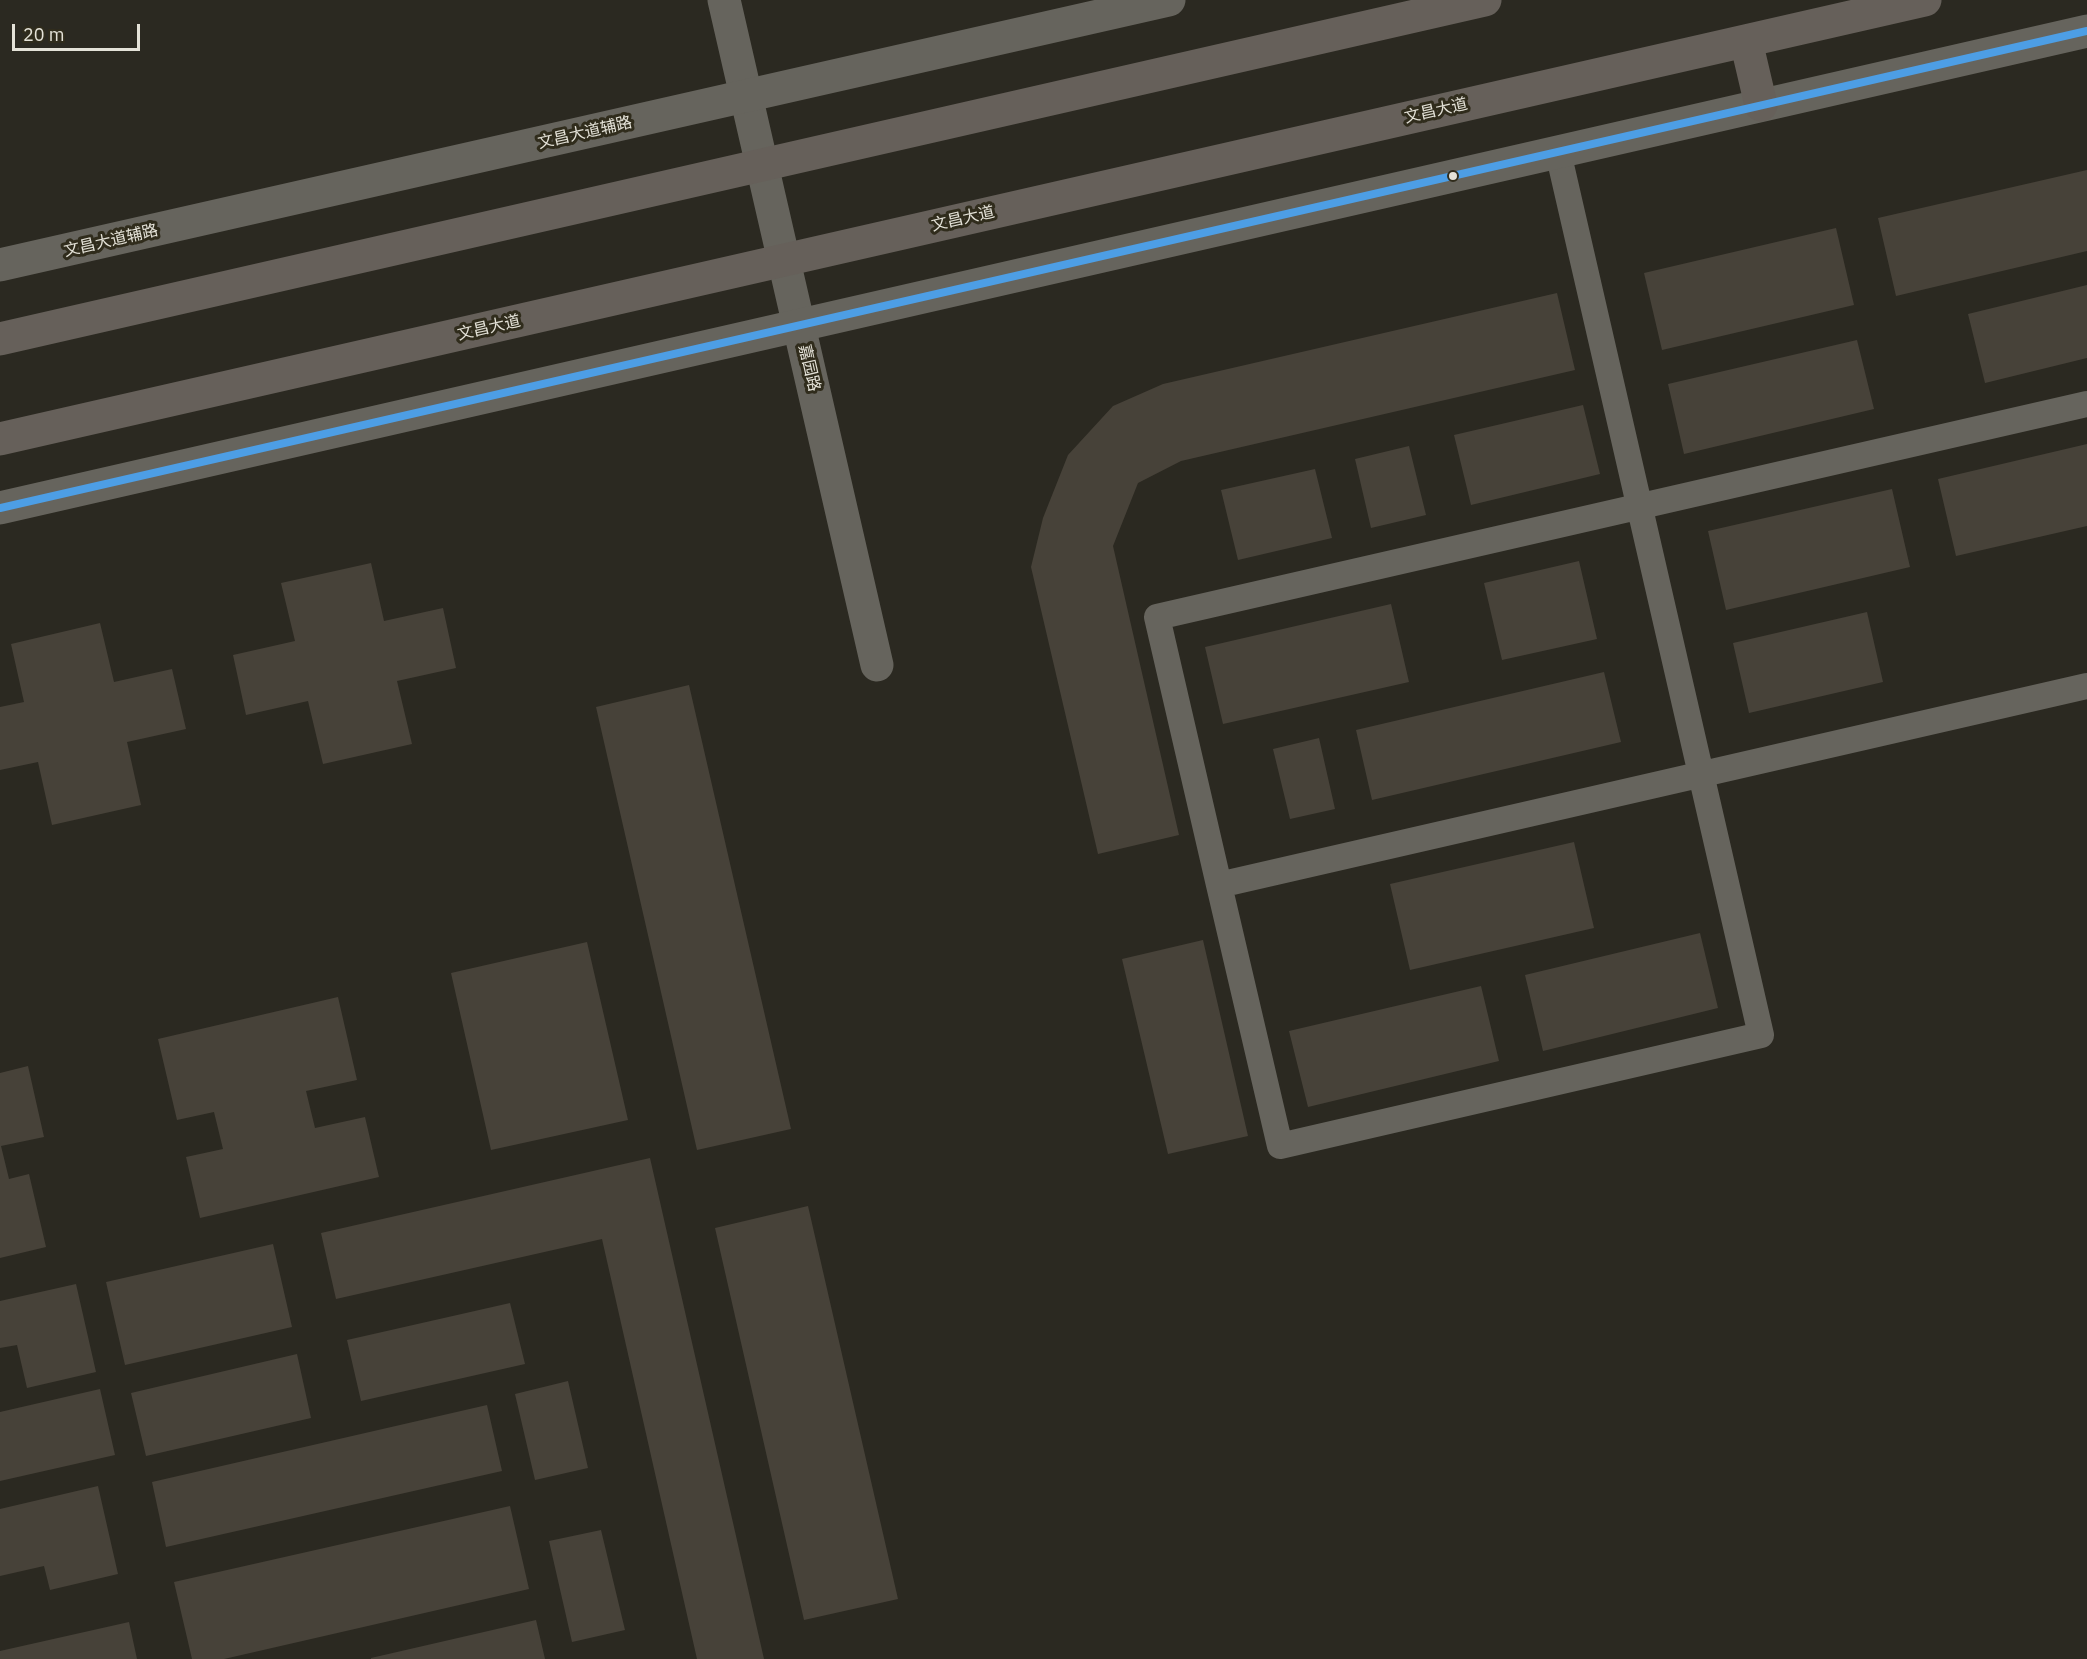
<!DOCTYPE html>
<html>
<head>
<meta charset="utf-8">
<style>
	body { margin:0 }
	#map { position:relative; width:2087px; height:1659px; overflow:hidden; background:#2b2921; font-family:"IBM Plex Sans",sans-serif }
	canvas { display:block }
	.scale { position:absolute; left:12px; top:24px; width:128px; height:27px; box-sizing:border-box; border:3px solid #e4e2d8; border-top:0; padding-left:8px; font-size:18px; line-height:21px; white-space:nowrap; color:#e4e2d8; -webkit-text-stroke:4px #302c1c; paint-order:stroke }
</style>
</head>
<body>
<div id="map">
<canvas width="2087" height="1659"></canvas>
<div class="scale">20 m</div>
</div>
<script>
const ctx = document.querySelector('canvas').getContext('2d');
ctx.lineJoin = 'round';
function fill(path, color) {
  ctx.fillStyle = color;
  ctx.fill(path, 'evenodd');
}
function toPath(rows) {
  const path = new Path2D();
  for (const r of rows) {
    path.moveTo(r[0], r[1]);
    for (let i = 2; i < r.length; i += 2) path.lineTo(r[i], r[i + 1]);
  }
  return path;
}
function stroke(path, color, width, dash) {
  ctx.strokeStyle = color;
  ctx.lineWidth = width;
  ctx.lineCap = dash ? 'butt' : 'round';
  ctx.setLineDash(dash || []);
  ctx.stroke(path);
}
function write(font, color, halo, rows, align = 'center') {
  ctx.font = font + ' "IBM Plex Sans","Noto Sans SC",sans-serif';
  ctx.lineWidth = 6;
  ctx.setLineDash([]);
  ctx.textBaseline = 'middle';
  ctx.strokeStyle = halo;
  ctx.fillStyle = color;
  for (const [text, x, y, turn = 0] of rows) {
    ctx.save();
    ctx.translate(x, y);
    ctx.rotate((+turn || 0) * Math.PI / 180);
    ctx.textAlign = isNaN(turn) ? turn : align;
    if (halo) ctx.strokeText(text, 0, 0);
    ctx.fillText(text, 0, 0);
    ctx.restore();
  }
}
const building = toPath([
	[2087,170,2087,251,1896,296,1878,218],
	[1836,228,1854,305,1662,350,1644,273],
	[2087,285,2087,358,1985,383,1968,314],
	[1557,293,1575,370,1181,461,1138,483,1113,546,1179,835,1098,854,1031,567,1043,518,1068,455,1113,406,1163,384],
	[1857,340,1874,409,1684,454,1668,384],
	[1583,405,1600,474,1471,505,1454,435],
	[2087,444,2087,526,1956,556,1938,479],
	[1409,446,1426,515,1371,528,1355,459],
	[1315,469,1332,538,1238,560,1221,490],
	[1892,489,1910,567,1726,610,1708,531],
	[1579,561,1597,639,1502,660,1484,583],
	[371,563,384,621,443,608,456,668,397,681,412,744,323,764,308,701,246,715,233,655,295,641,281,583],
	[1391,604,1409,682,1223,724,1205,647],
	[1867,612,1883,682,1749,713,1733,643],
	[100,623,114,682,172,669,186,729,127,742,141,805,52,825,38,762,0,770,0,707,24,702,11,644],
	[1604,672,1621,742,1372,800,1356,730],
	[689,685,791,1129,697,1150,596,707],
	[1319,738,1335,809,1290,819,1273,749],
	[1574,842,1594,928,1410,970,1390,884],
	[1700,933,1718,1008,1543,1051,1525,975],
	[1203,940,1248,1136,1168,1154,1122,959],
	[587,942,628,1120,491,1150,451,973],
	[1481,986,1499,1061,1308,1107,1289,1031],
	[338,997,357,1080,306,1091,315,1128,365,1117,379,1177,200,1218,186,1157,223,1149,214,1112,177,1120,158,1039],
	[28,1066,44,1137,1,1146,9,1179,29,1174,46,1247,0,1258,0,1073],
	[650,1158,764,1659,697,1659,602,1239,336,1299,321,1233],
	[808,1206,898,1599,804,1620,715,1228],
	[273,1244,292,1327,125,1365,106,1282],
	[76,1284,96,1372,27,1388,17,1345,0,1348,0,1301],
	[510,1303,525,1364,361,1401,347,1340],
	[297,1354,311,1418,146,1456,131,1393],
	[568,1381,588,1468,535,1480,515,1394],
	[100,1389,115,1455,0,1481,0,1412],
	[487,1405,502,1471,166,1547,152,1482],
	[98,1486,118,1574,50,1590,44,1566,0,1576,0,1509],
	[510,1506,529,1589,224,1659,192,1659,174,1582],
	[601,1530,625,1630,572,1642,549,1541],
	[536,1620,545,1659,371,1659,371,1658],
	[129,1622,137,1659,0,1659,0,1651]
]);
const lane = toPath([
	[2087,404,1157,617,1219,885,2087,686],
	[1219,885,1280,1146,1761,1035,1558,152]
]);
const street = toPath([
	[724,0,877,665]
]);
const secondary = toPath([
	[0,265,1169,0],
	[0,508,2087,31]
]);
const primary = toPath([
	[1746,41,1761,105],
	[0,339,1485,0],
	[0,439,1925,0]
]);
const bus1 = toPath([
	[0,508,2087,31]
]);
const markers = [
	[1453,176,5,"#e4e2d8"]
];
const streetNames = [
	["文昌大道",1436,111,-13],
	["文昌大道辅路",585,133,-13],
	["文昌大道",963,219,-13],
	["文昌大道辅路",111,241,-13],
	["文昌大道",489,328,-13],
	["嘉园路",809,368,77]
];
fill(building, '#474239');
stroke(lane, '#66645d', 26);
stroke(street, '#66645d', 33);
stroke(secondary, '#66645d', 33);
stroke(primary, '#66605a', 33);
stroke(bus1, '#4d9ee5', 8);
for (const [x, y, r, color] of markers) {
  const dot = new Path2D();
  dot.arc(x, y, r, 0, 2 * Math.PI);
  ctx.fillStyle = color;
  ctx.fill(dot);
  stroke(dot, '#302c1c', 2);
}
write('16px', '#e4e2d8', '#302c1c', streetNames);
</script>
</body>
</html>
